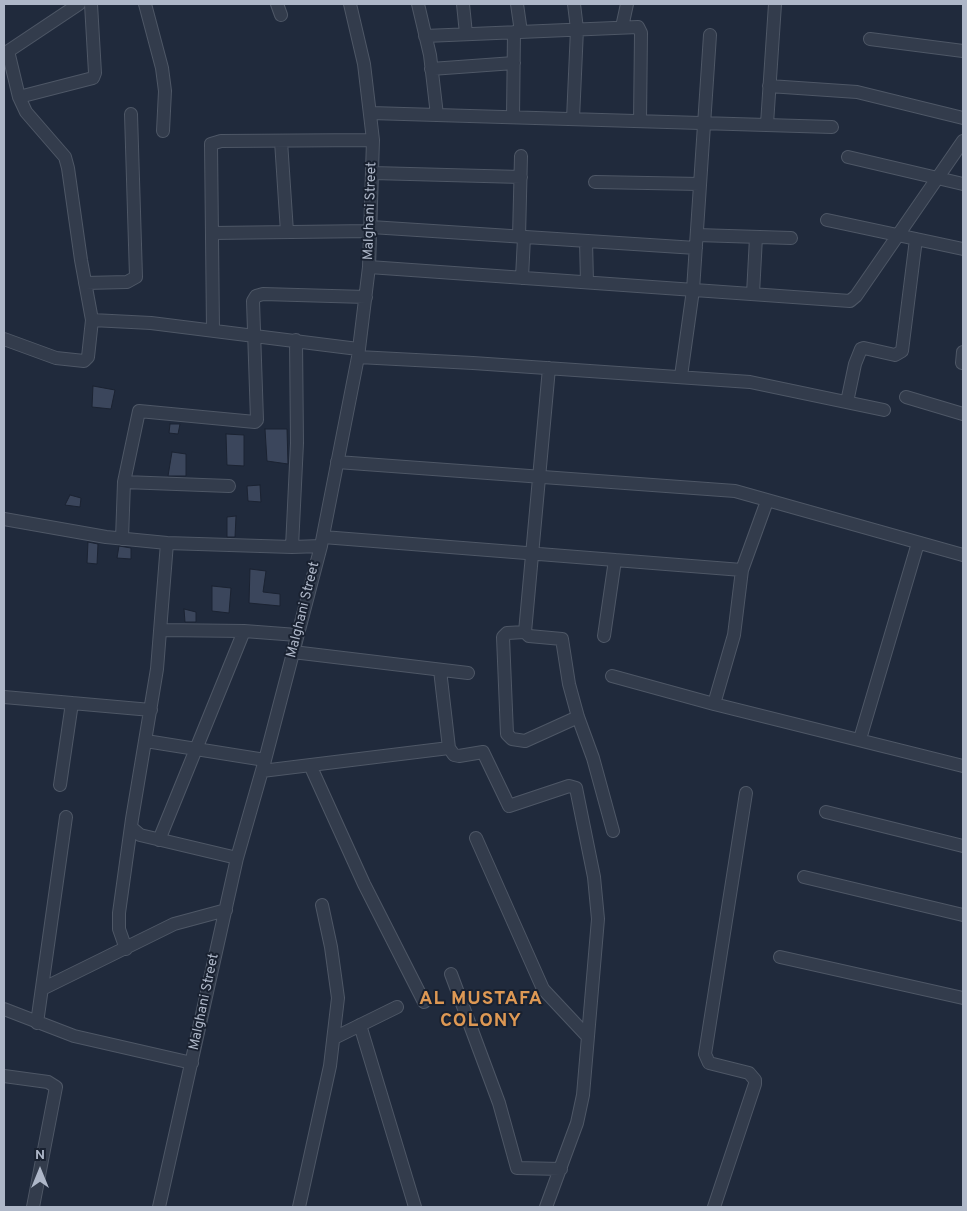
<!DOCTYPE html>
<html>
<head>
<meta charset="utf-8">
<style>
	body { margin:0 }
	#map { position:relative; width:967px; height:1211px; overflow:hidden; background:#202a3c; font-family:Overpass,sans-serif }
	canvas { display:block }
	.frame { position:absolute; inset:0; border:5px solid #aeb7c8; pointer-events:none }
	.north { position:absolute; left:15px; top:1146px; width:50px; height:50px; -webkit-text-stroke:4px #192130; paint-order:stroke; rotate:0deg; font-size:14px; font-weight:700; line-height:20px; text-align:center; color:#aeb7c8 }
	.north::after { content:''; display:block; margin:auto; width:18px; height:22px; background:#aeb7c8; clip-path:polygon(50% 0,100% 100%,50% 72%,0 100%) }
</style>
</head>
<body>
<div id="map">
<canvas width="967" height="1211"></canvas>
<div class="frame"></div>
<div class="north">N</div>
</div>
<script>
const ctx = document.querySelector('canvas').getContext('2d');
ctx.lineJoin = 'round';
function fill(path, color) {
  ctx.fillStyle = color;
  ctx.fill(path, 'evenodd');
}
function toPath(rows) {
  const path = new Path2D();
  for (const r of rows) {
    path.moveTo(r[0], r[1]);
    for (let i = 2; i < r.length; i += 2) path.lineTo(r[i], r[i + 1]);
  }
  return path;
}
function stroke(path, color, width, dash) {
  ctx.strokeStyle = color;
  ctx.lineWidth = width;
  ctx.lineCap = dash ? 'butt' : 'round';
  ctx.setLineDash(dash || []);
  ctx.stroke(path);
}
function write(font, color, halo, rows, align = 'center') {
  ctx.font = font + ' Overpass,sans-serif';
  ctx.lineWidth = 4;
  ctx.setLineDash([]);
  ctx.textBaseline = 'middle';
  ctx.strokeStyle = halo;
  ctx.fillStyle = color;
  for (const [text, x, y, turn = 0] of rows) {
    ctx.save();
    ctx.translate(x, y);
    ctx.rotate((+turn || 0) * Math.PI / 180);
    ctx.textAlign = isNaN(turn) ? turn : align;
    if (halo) ctx.strokeText(text, 0, 0);
    ctx.fillText(text, 0, 0);
    ctx.restore();
  }
}
const building = toPath([
	[93,386,115,390,111,409,92,407,93,386],
	[170,424,180,424,178,434,169,433,170,424],
	[265,429,287,429,288,464,267,461,265,429],
	[226,434,244,435,244,466,227,465,226,434],
	[172,452,186,454,186,476,168,476,172,452],
	[260,485,261,502,248,501,247,486,260,485],
	[70,495,81,498,80,507,65,505,70,495],
	[236,516,235,537,227,537,227,517,236,516],
	[88,542,98,544,97,564,87,563,88,542],
	[119,546,131,548,131,559,117,558,119,546],
	[250,569,266,571,263,592,280,594,280,606,249,603,250,569],
	[212,586,231,588,229,613,212,611,212,586],
	[184,609,196,612,196,622,185,622,184,609]
]);
const street = toPath([
	[145,4,162,68,165,91,163,131],
	[277,4,281,15],
	[418,4,430,55,437,115],
	[463,4,466,34],
	[517,4,521,32],
	[622,27,627,4],
	[425,36,638,27,641,33,640,121],
	[870,39,963,51],
	[4,54,79,4],
	[431,69,514,63],
	[769,86,857,92,963,118],
	[19,97,93,78,95,73,91,4],
	[371,113,832,127],
	[513,117,514,32],
	[573,119,577,29,574,4],
	[767,124,775,4],
	[281,141,287,232],
	[848,157,963,184],
	[373,173,521,177],
	[595,182,700,184],
	[827,220,963,249],
	[371,227,696,248],
	[212,233,371,231],
	[697,235,791,238],
	[519,237,521,156],
	[586,241,587,282],
	[369,267,850,301,856,296,963,141],
	[522,278,524,237],
	[85,283,127,282,136,277,131,114],
	[753,294,756,237],
	[92,320,151,323,358,349],
	[213,330,211,144,221,141,373,140],
	[4,339,56,358,84,361,88,357,92,320,81,260,68,168,65,157,26,112,19,97,8,51],
	[358,357,473,363,750,382,884,410],
	[962,363,963,352],
	[549,368,525,632,529,636,562,639,569,684,578,717,593,758,613,831],
	[681,376,693,290,710,35],
	[906,397,963,414],
	[847,402,855,364,861,349,864,348,895,355,902,351,916,239],
	[337,462,735,491,963,555],
	[124,482,229,486],
	[4,519,106,537,167,543,292,547,321,546],
	[323,537,742,570],
	[122,539,124,482,139,411,255,422,257,420,253,301,256,296,263,294,366,297],
	[292,547,297,443,296,340],
	[162,630,244,631,297,635],
	[525,632,507,633,503,637,507,734,512,739,525,741,578,717],
	[604,636,615,560],
	[293,652,468,673],
	[440,670,449,748,454,755,459,756,483,752,509,806,569,786,576,788,594,877,598,919,583,1095,577,1123,546,1207],
	[612,676,714,704,963,766],
	[4,697,151,710],
	[714,704,734,635,742,570,767,501],
	[860,739,918,543],
	[146,741,265,760],
	[310,765,364,884,424,1002],
	[262,771,449,748],
	[60,785,72,703],
	[826,812,963,846],
	[132,828,140,835,237,858],
	[476,838,543,989,588,1037],
	[159,840,244,631],
	[804,877,963,915],
	[126,949,119,929,119,913,132,819,157,669,167,543],
	[780,957,963,998],
	[451,974,499,1103,517,1168,561,1169],
	[42,989,174,924,226,910],
	[4,1009,74,1036,192,1063],
	[37,1023,66,817],
	[360,1025,415,1207],
	[334,1038,397,1007],
	[4,1076,48,1082,56,1087,33,1207],
	[159,1207,237,858,265,760,321,546,358,357,369,267,373,140,364,64,350,4],
	[299,1207,330,1066,338,998,331,947,322,905],
	[714,1207,755,1084,755,1080,749,1073,709,1063,705,1054,746,793]
]);
const streetNames = [
	["Malghani Street",371,211,-88],
	["Malghani Street",304,610,-76],
	["Malghani Street",205,1002,-78]
];
const districtNames = [
	["AL MUSTAFA",481,1000],
	["COLONY",481,1022]
];
fill(building, '#3b465c');
stroke(building, '#1b2332', 1);
stroke(street, '#4e5766', 14);
stroke(street, '#333c4c', 12);
write('14px', '#aeb7c8', '#192130', streetNames);
ctx.letterSpacing = '1px';
write('bold 19px', '#dd9854', '#192130', districtNames);
ctx.letterSpacing = '0px';
</script>
</body>
</html>
